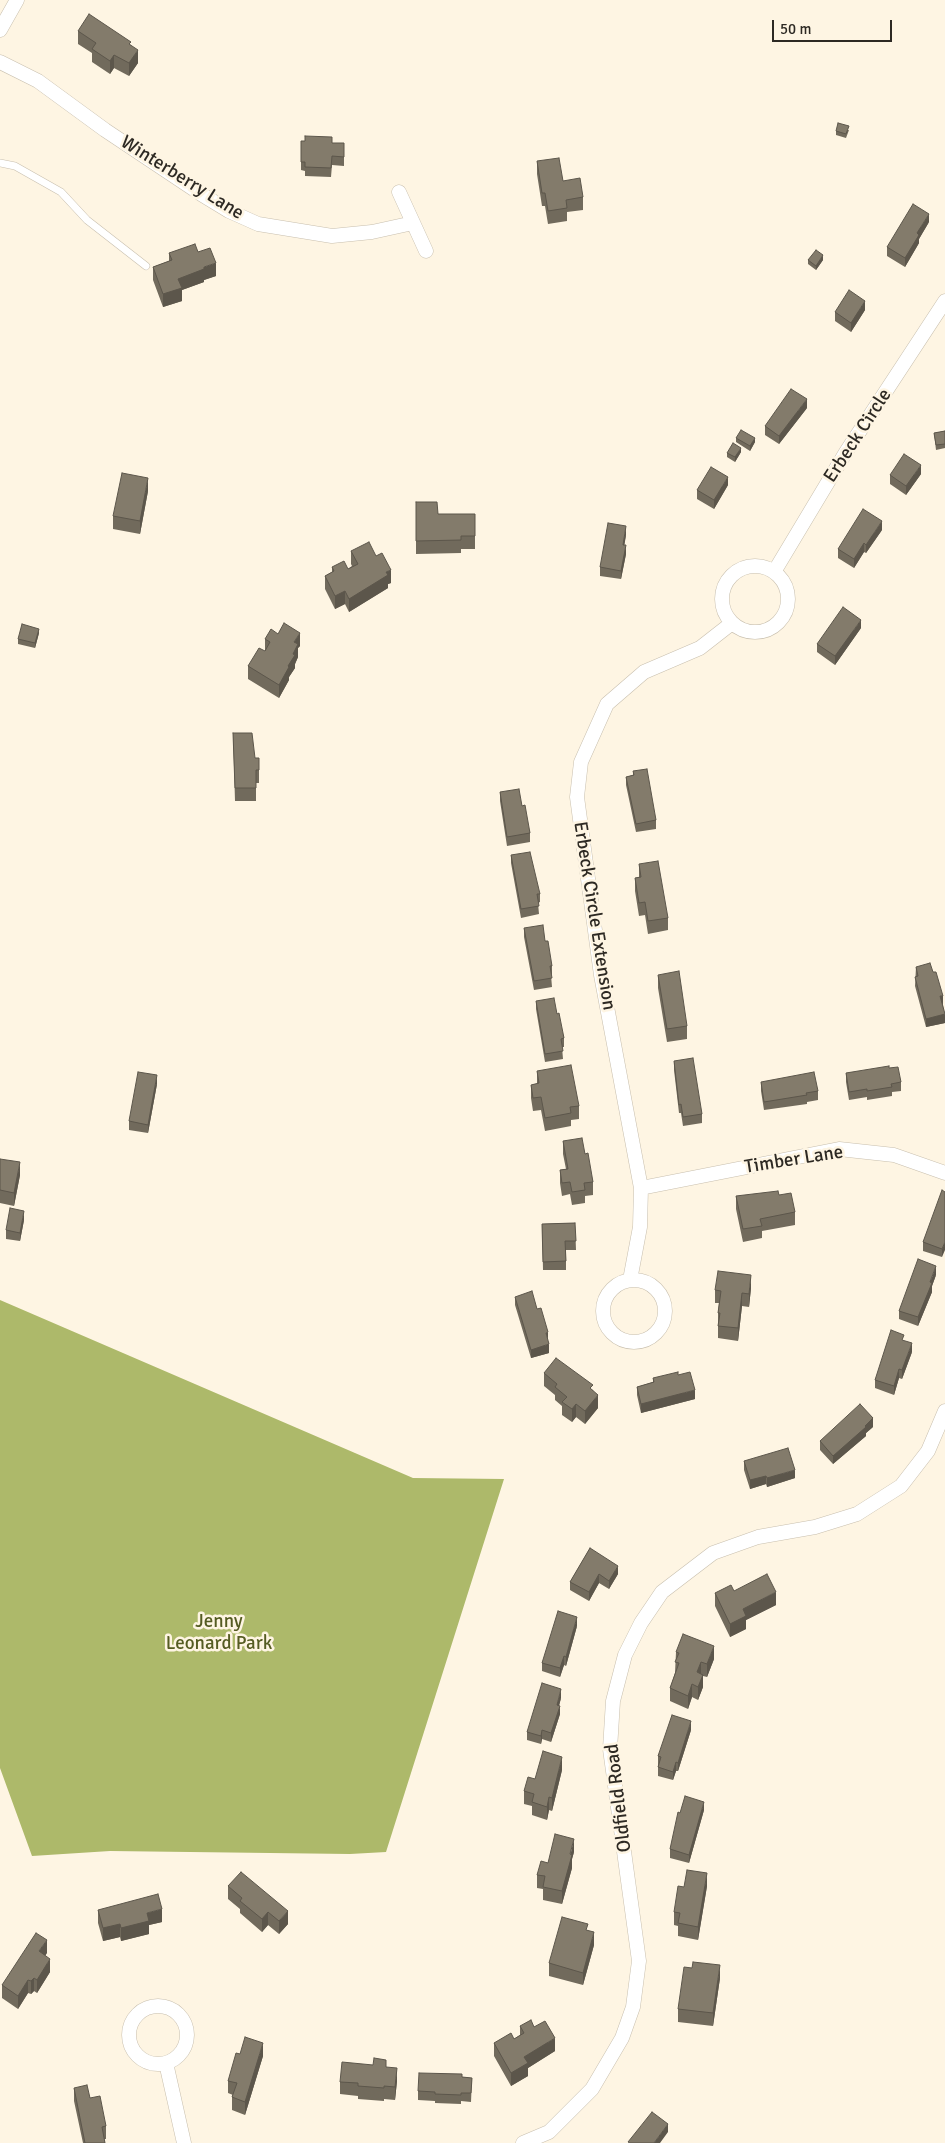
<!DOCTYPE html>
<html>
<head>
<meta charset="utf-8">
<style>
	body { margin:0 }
	#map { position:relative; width:945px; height:2143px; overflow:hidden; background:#fef5e3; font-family:Signika,sans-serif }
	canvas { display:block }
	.scale { position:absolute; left:772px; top:20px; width:120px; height:22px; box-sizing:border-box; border:2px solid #2d2923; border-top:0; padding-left:6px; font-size:15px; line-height:18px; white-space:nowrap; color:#2d2923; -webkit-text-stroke:4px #fef5e3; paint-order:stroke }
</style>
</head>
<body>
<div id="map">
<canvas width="945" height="2143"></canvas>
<div class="scale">50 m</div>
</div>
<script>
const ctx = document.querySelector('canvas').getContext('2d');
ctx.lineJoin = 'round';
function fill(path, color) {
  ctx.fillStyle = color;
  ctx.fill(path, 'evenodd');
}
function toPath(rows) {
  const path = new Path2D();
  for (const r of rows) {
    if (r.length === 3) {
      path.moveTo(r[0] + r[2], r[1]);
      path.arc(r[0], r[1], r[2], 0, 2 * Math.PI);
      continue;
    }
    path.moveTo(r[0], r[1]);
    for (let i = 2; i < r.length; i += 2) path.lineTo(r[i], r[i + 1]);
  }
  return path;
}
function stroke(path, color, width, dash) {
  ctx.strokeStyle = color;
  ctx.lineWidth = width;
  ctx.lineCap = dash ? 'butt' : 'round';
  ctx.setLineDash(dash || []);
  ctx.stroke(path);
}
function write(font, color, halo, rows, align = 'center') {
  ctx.font = font + ' Signika,sans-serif';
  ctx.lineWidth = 5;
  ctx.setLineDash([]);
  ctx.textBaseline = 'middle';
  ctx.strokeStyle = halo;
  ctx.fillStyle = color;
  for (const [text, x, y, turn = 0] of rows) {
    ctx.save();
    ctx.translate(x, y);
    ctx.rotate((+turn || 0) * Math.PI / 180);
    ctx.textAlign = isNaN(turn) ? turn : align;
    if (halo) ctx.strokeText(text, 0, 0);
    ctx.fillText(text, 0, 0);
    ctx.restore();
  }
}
const forest = toPath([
	[0,1300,413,1478,504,1479,386,1852,350,1854,110,1851,32,1856,0,1768]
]);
const service = toPath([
	[0,163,15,166,61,192,87,220,146,266]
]);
const minor = toPath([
	[0,30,17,0],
	[0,62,38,81,105,130,201,194,229,211,258,224,332,236,372,232,413,223],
	[399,192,426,251],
	[755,599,33],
	[774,572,846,452,945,301],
	[641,1188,839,1149,894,1155,945,1173],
	[634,1311,31],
	[630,1280,640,1227,641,1188,601,975,577,797,581,762,607,704,644,672,700,648,732,623],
	[158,2035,29],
	[166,2063,184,2143],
	[523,2143,549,2132,592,2089,622,2038,633,2007,639,1961,610,1749,613,1701,625,1655,641,1623,662,1592,713,1553,758,1537,815,1527,857,1514,901,1486,928,1451,945,1411]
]);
const wall = toPath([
	[78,31,131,45,138,63,129,76,114,68,110,74,92,62,92,53,78,44],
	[849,130,846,138,836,135,836,131],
	[332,143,344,143,344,166,332,165,331,177,305,176,305,171,301,170,301,162],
	[537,161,563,181,583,197,583,210,567,212,567,221,548,224,545,206,542,206,537,174],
	[929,222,919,239,919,243,905,267,887,256,887,247],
	[169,253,216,276,204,280,204,282,182,290,182,301,163,307,153,280,153,267,169,261],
	[808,260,823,260,816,270,808,264],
	[865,310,851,332,835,321,835,312],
	[807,408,779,444,765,435,765,426],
	[945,431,945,448,936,450,934,433],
	[736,438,755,442,750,451,736,442],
	[741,452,735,462,727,457,727,453],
	[921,474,906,495,890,484,890,475],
	[728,485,714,509,697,499,697,490],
	[148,491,140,534,113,529,113,516],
	[416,502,438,514,475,514,475,549,461,549,461,553,416,554],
	[882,530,866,553,864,552,854,568,838,558,838,549],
	[626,535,624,545,626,554,621,579,600,576,600,567],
	[351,551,391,583,388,584,388,588,349,612,345,604,335,609,325,589,325,576,332,572,332,567,348,569,352,566,351,564],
	[861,628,835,665,817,652,817,644],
	[39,633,35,648,18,644,18,639],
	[265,639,300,646,298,648,298,657,295,664,295,668,289,677,289,680,279,698,248,679,248,666,265,651],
	[233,733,255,758,259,758,259,783,256,783,256,801,235,801],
	[633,771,656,820,656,829,636,832,626,785,626,777,633,775],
	[500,792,522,806,530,833,530,842,507,846,500,801],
	[511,855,540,894,540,902,538,903,539,914,521,918,511,863],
	[639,864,668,918,668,930,648,934,645,915,639,916,635,891,635,878,639,877],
	[524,928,545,941,552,966,552,974,551,975,552,987,534,990,524,937],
	[916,967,943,1005,945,1023,926,1027,915,986],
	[658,975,687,1026,687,1039,667,1042,658,988],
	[536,1001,557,1014,564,1038,564,1047,562,1047,563,1059,545,1062,536,1009],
	[674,1061,702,1114,702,1123,683,1126,681,1113,679,1113,674,1070],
	[889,1068,901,1082,901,1091,892,1092,892,1096,867,1100,867,1097,849,1100,846,1082,846,1073],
	[537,1071,579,1106,579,1119,571,1120,571,1126,545,1131,541,1110,533,1111,531,1098,531,1085,537,1084],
	[761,1082,818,1091,818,1100,807,1102,807,1104,764,1110,761,1091],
	[157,1084,148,1133,129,1130,129,1121],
	[563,1141,585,1154,593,1182,593,1195,585,1196,585,1203,572,1205,570,1194,562,1196,560,1183,560,1170,566,1169,563,1154],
	[0,1159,20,1175,14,1206,0,1203],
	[945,1192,942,1257,923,1251,923,1242],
	[779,1195,795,1212,795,1225,762,1231,762,1238,743,1242,736,1209,736,1196],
	[24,1220,20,1241,6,1239,6,1230],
	[575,1223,576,1250,566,1250,566,1270,543,1270,542,1224],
	[936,1275,932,1286,932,1292,918,1326,899,1319,899,1311],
	[751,1288,749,1307,742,1306,738,1341,718,1338,718,1313,719,1303,715,1303,715,1290],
	[515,1297,549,1353,531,1358,515,1305],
	[912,1352,902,1379,899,1378,894,1395,875,1388,875,1380],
	[544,1373,593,1390,598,1408,585,1424,576,1417,572,1422,562,1415,562,1406,555,1400,555,1395,544,1386],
	[653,1378,695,1399,641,1413,637,1395,637,1387,653,1382],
	[873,1427,866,1433,866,1436,833,1464,820,1450,820,1441],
	[744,1461,795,1478,767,1487,766,1484,750,1489,744,1470],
	[590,1548,618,1574,609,1589,599,1583,589,1601,570,1590,570,1582],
	[734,1591,776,1605,746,1620,746,1629,730,1637,715,1606,715,1593],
	[577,1626,566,1666,564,1665,560,1677,542,1671,542,1663],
	[676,1652,714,1659,707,1677,703,1676,703,1687,698,1700,692,1697,688,1709,670,1701,670,1688,675,1673],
	[561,1698,559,1706,560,1714,551,1742,542,1739,541,1744,527,1740,527,1732],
	[691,1730,678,1771,676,1771,673,1780,658,1776,658,1756],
	[562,1770,552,1811,549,1810,547,1820,532,1815,532,1806,524,1804,524,1791,535,1779],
	[704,1810,689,1863,670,1858,670,1849,680,1813],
	[574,1852,572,1859,572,1868,562,1904,543,1900,543,1889,537,1888,537,1875,548,1863],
	[228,1886,288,1924,279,1934,268,1925,262,1932,240,1913,240,1909,228,1899],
	[707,1886,698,1940,678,1936,678,1926,674,1925,674,1912,684,1887],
	[98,1910,162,1922,149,1925,149,1934,121,1941,120,1937,103,1941,98,1923],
	[588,1931,594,1945,583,1985,549,1976,549,1963],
	[47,1953,45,1956,50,1972,37,1993,34,1991,31,1994,28,1993,18,2009,2,1998,2,1985],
	[720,1978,713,2026,678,2022,678,2009],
	[520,2026,534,2027,555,2051,528,2068,528,2076,511,2086,494,2056,494,2043,514,2039,520,2035],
	[240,2054,263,2056,245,2115,232,2110,232,2097,233,2095,228,2093,228,2081],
	[386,2067,397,2081,395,2100,384,2099,384,2101,358,2099,358,2096,340,2094,340,2082],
	[462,2077,472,2078,471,2102,461,2101,461,2104,435,2103,435,2101,418,2100,418,2091],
	[74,2088,90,2098,106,2126,106,2139,104,2139,105,2143,83,2143,74,2101]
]);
const shadedWall = toPath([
	[138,50,138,63,129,76,129,63],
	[114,55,114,68,110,74,110,61],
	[929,214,929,222,919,239,919,243,905,267,905,258,917,233],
	[823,255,823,260,816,270,816,266],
	[216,263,216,276,204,280,204,282,182,290,182,301,163,307,163,294,178,279,204,267],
	[865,301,865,310,851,332,851,323],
	[807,399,807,408,779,444,779,436],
	[755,438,755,442,750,451,750,446],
	[741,448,741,452,735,462,735,457],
	[921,465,921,474,906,495,906,486],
	[728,477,728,485,714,509,714,500],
	[148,478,148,491,140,534,140,521],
	[882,521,882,530,866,553,866,545],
	[626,526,626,535,623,554,623,545],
	[864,543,864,552,854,568,854,559],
	[626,545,626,554,621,579,621,571],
	[391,570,391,583,388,584,388,588,349,612,349,599,386,572],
	[345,591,345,604,335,609,335,596],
	[861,620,861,628,835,665,835,656],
	[39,629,39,633,35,648,35,643],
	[300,633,300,646,298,648,298,657,295,664,295,668,289,677,289,680,279,698,279,685,288,666,294,642],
	[940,996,943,996,943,1005,940,1005],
	[945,1014,945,1023,926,1027,926,1019],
	[157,1075,157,1084,148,1133,148,1125],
	[20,1162,20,1175,14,1206,14,1193],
	[24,1211,24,1220,20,1241,20,1233],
	[945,1242,945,1250,942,1257,942,1249],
	[936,1266,936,1275,932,1286,932,1292,918,1326,918,1317],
	[751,1275,751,1288,749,1307,749,1294],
	[742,1293,742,1306,738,1341,738,1328],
	[548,1332,548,1341,546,1333],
	[912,1343,912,1352,902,1379,902,1370],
	[549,1344,549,1353,531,1358,531,1350],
	[899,1369,899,1378,894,1395,894,1386],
	[695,1390,695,1399,641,1413,641,1404],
	[598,1395,598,1408,585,1424,585,1411],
	[576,1404,576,1417,572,1422,572,1409],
	[873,1418,873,1427,866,1433,866,1436,833,1464,833,1456],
	[795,1470,795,1478,767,1487,767,1478],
	[766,1476,766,1484,750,1489,750,1480],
	[618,1566,618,1574,609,1589,609,1581],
	[599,1574,599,1583,589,1601,589,1592],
	[776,1592,776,1605,746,1620,746,1629,730,1637,730,1624,743,1609],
	[577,1617,577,1626,566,1666,566,1657],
	[714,1646,714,1659,707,1677,707,1664],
	[564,1656,564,1665,560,1677,560,1668],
	[701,1662,701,1675,697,1672],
	[703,1675,703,1687,698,1700,698,1687],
	[692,1684,692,1697,688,1709,688,1696],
	[561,1689,561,1698,557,1713,557,1705],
	[560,1706,560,1714,551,1742,551,1733],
	[691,1721,691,1730,678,1771,678,1763],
	[542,1730,542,1739,541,1744,541,1736],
	[562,1757,562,1770,552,1811,552,1798],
	[676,1762,676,1771,673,1780,673,1772],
	[549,1797,549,1810,547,1820,547,1807],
	[704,1802,704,1810,689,1863,689,1855],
	[574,1839,574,1852,572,1859,572,1868,562,1904,562,1891],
	[707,1873,707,1886,698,1940,698,1927],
	[162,1909,162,1922,149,1925,149,1934,121,1941,121,1928,147,1913],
	[288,1911,288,1924,279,1934,279,1921],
	[268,1912,268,1925,262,1932,262,1919],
	[120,1924,120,1937,103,1941,103,1928],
	[594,1932,594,1945,583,1985,583,1973],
	[47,1940,47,1953,39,1964,39,1951],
	[50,1959,50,1972,37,1993,37,1980],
	[720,1965,720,1978,713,2026,713,2013],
	[34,1978,34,1991,31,1994,31,1981],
	[28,1980,28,1993,18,2009,18,1996],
	[555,2038,555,2051,528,2068,528,2076,511,2086,511,2073,524,2057],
	[263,2043,263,2056,245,2115,245,2102],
	[397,2068,397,2081,395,2100,395,2087],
	[668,2124,668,2132,660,2143,654,2143]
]);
const building = toPath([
	[89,14,131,42,129,44,138,50,129,63,114,55,110,61,92,49,96,43,78,31,89,14],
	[838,123,849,126,846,134,836,131,838,123],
	[305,136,332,137,332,143,344,143,344,157,332,156,331,168,305,167,305,162,301,162,301,141,305,141,305,136],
	[559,158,563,181,580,178,583,197,566,200,567,208,548,211,545,193,542,193,537,161,559,158],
	[913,204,929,214,917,233,919,235,905,258,887,247,913,204],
	[195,244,198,252,210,248,216,263,204,267,204,269,178,279,182,288,163,294,153,267,172,260,169,253,195,244],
	[816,250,823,255,816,266,808,260,816,250],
	[849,290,865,301,851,323,835,312,849,290],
	[791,389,807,399,779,436,765,426,791,389],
	[741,430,755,438,750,446,736,438,741,430],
	[945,431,945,444,936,445,934,433,945,431],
	[733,443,741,448,735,457,727,453,733,443],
	[904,454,921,465,906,486,890,475,904,454],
	[711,467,728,477,714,500,697,490,711,467],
	[122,473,148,478,140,521,113,516,122,473],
	[416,502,437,502,438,514,475,514,475,536,461,536,461,540,416,541,416,502],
	[863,509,882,521,866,545,864,543,854,559,838,549,863,509],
	[608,523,626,526,623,545,626,545,621,571,600,567,608,523],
	[369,542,376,556,382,553,391,570,386,572,388,575,349,599,345,591,335,596,325,576,334,571,332,567,344,561,348,569,358,564,351,551,369,542],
	[843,607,861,620,835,656,817,644,843,607],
	[284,623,300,633,294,642,298,644,293,654,295,655,288,666,289,667,279,685,248,666,259,648,265,651,270,642,265,639,271,629,278,634,284,623],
	[22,624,39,629,35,643,18,639,22,624],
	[233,733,252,733,255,758,259,758,259,770,256,770,256,788,235,788,233,733],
	[647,769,656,820,636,824,626,777,634,775,633,771,647,769],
	[519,789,522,806,525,805,530,833,507,837,500,792,519,789],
	[530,852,540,894,537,894,539,906,521,909,511,855,530,852],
	[658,861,668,918,648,921,645,902,639,903,635,878,641,877,639,864,658,861],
	[543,925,545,941,548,941,552,966,550,966,552,978,534,981,524,928,543,925],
	[930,963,933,972,936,972,943,996,940,996,945,1014,926,1019,915,977,918,976,916,967,930,963],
	[679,971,687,1026,667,1029,658,975,679,971],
	[554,998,557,1014,559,1013,564,1038,561,1039,563,1051,545,1054,536,1001,554,998],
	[693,1058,702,1114,683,1117,681,1104,679,1105,674,1061,693,1058],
	[571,1065,579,1106,570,1107,571,1113,545,1118,541,1097,533,1098,531,1085,539,1083,537,1071,571,1065],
	[889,1066,889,1068,898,1067,901,1082,891,1084,892,1087,867,1091,867,1089,849,1092,846,1073,889,1066],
	[138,1072,157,1075,148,1125,129,1121,138,1072],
	[814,1072,818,1091,806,1093,807,1095,764,1102,761,1082,814,1072],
	[582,1138,585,1154,588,1153,593,1182,584,1183,585,1190,572,1192,570,1182,562,1183,560,1170,568,1169,563,1141,582,1138],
	[0,1159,20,1162,14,1193,0,1190,0,1159],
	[942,1190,945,1192,945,1242,942,1249,923,1242,942,1190],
	[778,1191,779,1195,791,1193,795,1212,760,1219,762,1226,743,1229,736,1196,778,1191],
	[10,1208,24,1211,20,1233,6,1230,10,1208],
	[575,1223,576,1241,565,1241,566,1261,543,1262,542,1224,575,1223],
	[918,1259,936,1266,930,1282,932,1283,918,1317,899,1311,918,1259],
	[718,1271,751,1275,749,1294,742,1293,738,1328,718,1326,720,1313,718,1313,721,1291,715,1290,718,1271],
	[532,1291,537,1309,541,1308,548,1332,546,1333,549,1344,531,1350,515,1297,532,1291],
	[891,1330,904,1335,902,1340,912,1343,902,1370,899,1369,894,1386,875,1380,891,1330],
	[556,1358,593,1385,590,1388,598,1395,585,1411,576,1404,572,1409,562,1402,567,1397,555,1387,557,1384,544,1373,556,1358],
	[678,1372,678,1375,690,1372,695,1390,641,1404,637,1387,654,1382,653,1378,678,1372],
	[860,1404,873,1418,865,1426,866,1427,833,1456,820,1441,860,1404],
	[788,1448,795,1470,767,1478,766,1476,750,1480,744,1461,788,1448],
	[590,1548,618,1566,609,1581,599,1574,589,1592,570,1582,590,1548],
	[767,1574,776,1592,743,1609,746,1616,730,1624,715,1593,731,1585,734,1591,767,1574],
	[558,1611,577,1617,566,1657,564,1656,560,1668,542,1663,558,1611],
	[683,1634,714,1646,707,1664,701,1662,697,1672,703,1675,698,1687,692,1684,688,1696,670,1688,679,1663,675,1662,679,1653,676,1652,683,1634],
	[542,1683,561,1689,557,1705,560,1706,551,1733,542,1730,541,1736,527,1732,542,1683],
	[672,1715,691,1721,678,1763,676,1762,673,1772,658,1767,661,1757,658,1756,672,1715],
	[543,1751,562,1757,552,1798,549,1797,547,1807,532,1802,534,1794,524,1791,528,1777,535,1779,543,1751],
	[685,1796,704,1802,689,1855,670,1849,678,1812,680,1813,685,1796],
	[555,1834,574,1839,570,1854,572,1855,562,1891,543,1887,545,1876,537,1875,541,1861,548,1863,555,1834],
	[687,1870,707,1873,698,1927,678,1923,680,1913,674,1912,678,1886,684,1887,687,1870],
	[241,1872,288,1911,279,1921,268,1912,262,1919,240,1901,242,1898,228,1886,241,1872],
	[158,1894,162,1909,147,1913,149,1921,121,1928,120,1924,103,1928,98,1910,158,1894],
	[562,1917,588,1924,586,1930,594,1932,583,1973,549,1963,562,1917],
	[36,1933,47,1940,39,1951,50,1959,37,1980,34,1978,31,1981,28,1980,18,1996,2,1985,36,1933],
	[693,1962,720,1965,713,2013,678,2009,684,1967,692,1968,693,1962],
	[531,2020,534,2027,545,2021,555,2038,524,2057,528,2063,511,2073,494,2043,511,2033,514,2039,524,2033,520,2026,531,2020],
	[245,2037,263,2043,245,2102,232,2097,237,2083,228,2081,236,2053,240,2054,245,2037],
	[374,2058,386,2060,386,2067,397,2068,395,2087,384,2086,384,2088,358,2086,358,2083,340,2082,342,2062,373,2065,374,2058],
	[419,2073,462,2074,462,2077,472,2078,471,2093,461,2093,461,2095,435,2094,435,2092,418,2091,419,2073],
	[87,2085,90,2098,100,2096,106,2126,102,2127,105,2143,85,2143,74,2088,87,2085],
	[652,2112,668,2124,654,2143,630,2143,628,2142,652,2112]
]);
const streetNames = [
	["Winterberry Lane",182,178,32],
	["Erbeck Circle",858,436,-57],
	["Erbeck Circle Extension",594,916,81],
	["Timber Lane",794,1160,-9],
	["Oldfield Road",619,1798,-97]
];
const parkNames = [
	["Jenny",219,1622],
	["Leonard Park",219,1644]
];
fill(forest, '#adb96a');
stroke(service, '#c8bfae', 8);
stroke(minor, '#c8bfae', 15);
stroke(service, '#fff', 7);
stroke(minor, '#fff', 14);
fill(wall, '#716a5c');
fill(shadedWall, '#5c564b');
fill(building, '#837b6b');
stroke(building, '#5c564b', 1);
write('19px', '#2d2923', '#fef5e3', streetNames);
write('19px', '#555c22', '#fef5e3', parkNames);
</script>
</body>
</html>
